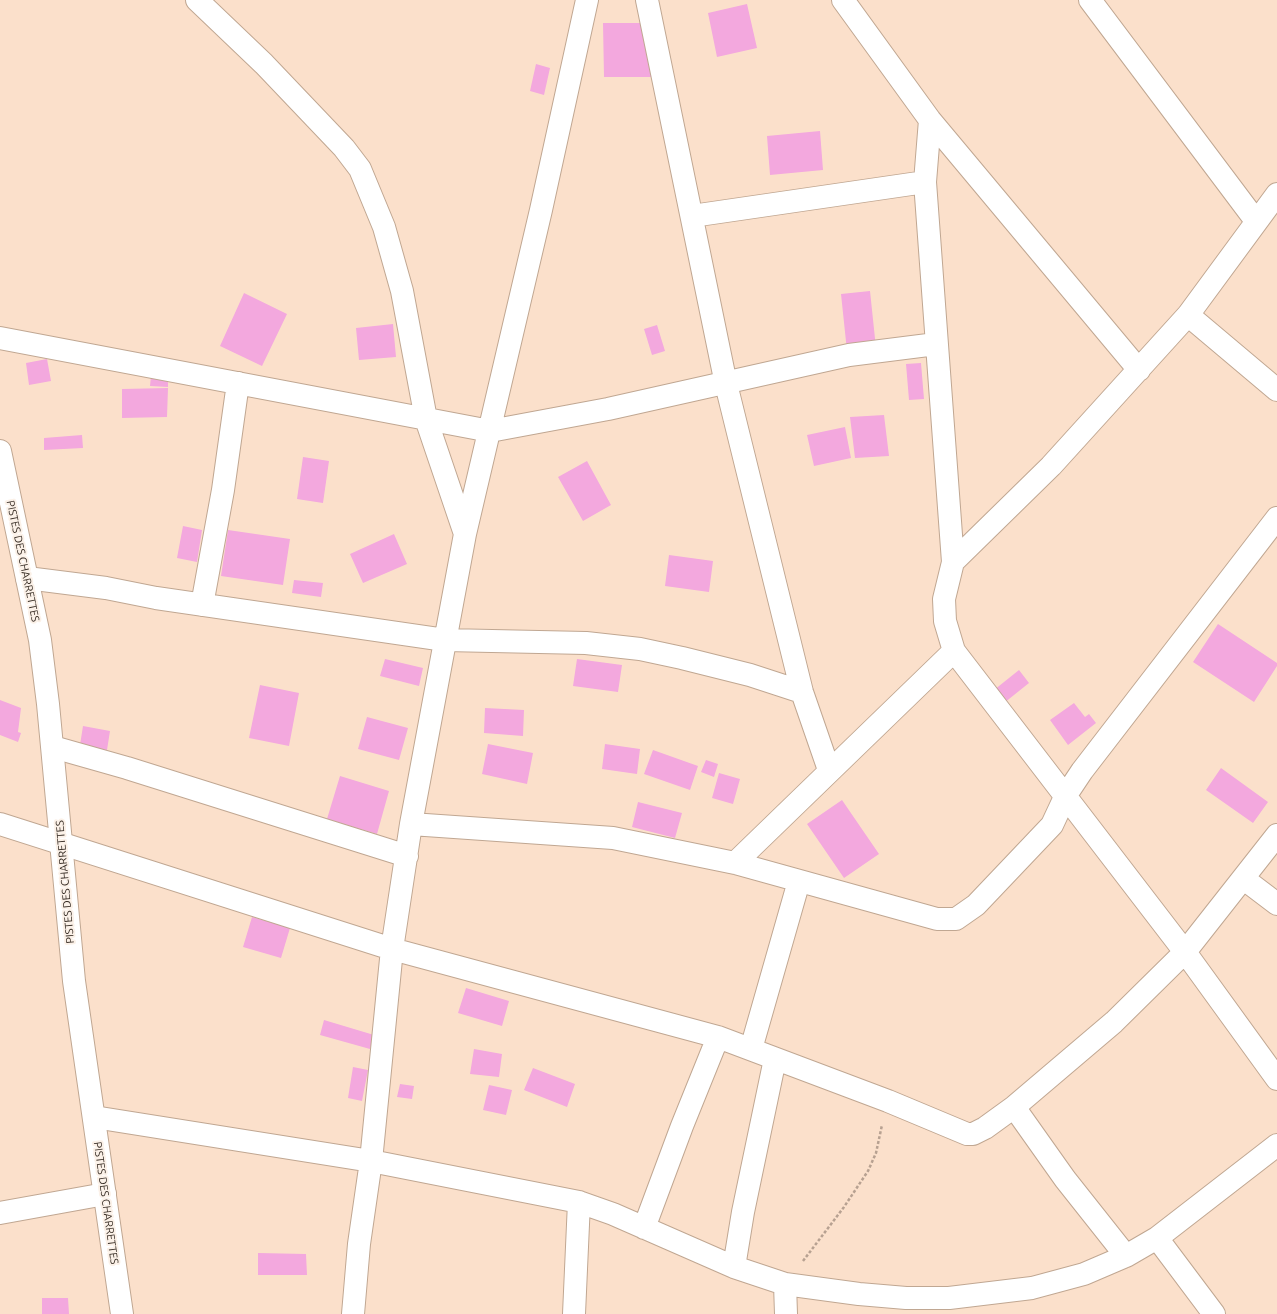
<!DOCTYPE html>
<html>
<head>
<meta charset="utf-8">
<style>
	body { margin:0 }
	canvas { display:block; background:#fbe0cb }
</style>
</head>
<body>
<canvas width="1277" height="1314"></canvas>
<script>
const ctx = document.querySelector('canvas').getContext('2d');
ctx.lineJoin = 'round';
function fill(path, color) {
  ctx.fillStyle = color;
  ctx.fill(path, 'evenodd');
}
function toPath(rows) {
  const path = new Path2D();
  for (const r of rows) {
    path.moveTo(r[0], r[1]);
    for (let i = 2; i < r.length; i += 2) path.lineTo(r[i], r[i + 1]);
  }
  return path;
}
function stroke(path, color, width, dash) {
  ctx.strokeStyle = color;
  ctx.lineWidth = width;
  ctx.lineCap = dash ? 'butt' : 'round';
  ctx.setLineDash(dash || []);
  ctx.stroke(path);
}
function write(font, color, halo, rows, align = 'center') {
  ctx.font = font + ' Ubuntu,sans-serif';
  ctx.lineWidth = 4;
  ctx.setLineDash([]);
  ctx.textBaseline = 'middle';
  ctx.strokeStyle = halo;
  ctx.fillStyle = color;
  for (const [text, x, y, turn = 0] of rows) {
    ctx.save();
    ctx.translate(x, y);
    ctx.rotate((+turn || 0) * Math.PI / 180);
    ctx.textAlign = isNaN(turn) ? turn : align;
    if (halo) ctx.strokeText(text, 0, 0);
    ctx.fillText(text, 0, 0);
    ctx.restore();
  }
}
const building = toPath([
	[747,4,757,48,717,57,708,13],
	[603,23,648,23,654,77,604,77],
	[536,64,550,68,544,95,530,91],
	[820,131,823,170,770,175,767,136],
	[870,291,876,348,847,351,841,294],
	[244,293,287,314,262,366,220,346],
	[393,324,396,357,359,360,356,328],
	[657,325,665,351,652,355,644,329],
	[47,359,51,381,29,385,26,363],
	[921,363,924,399,909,400,906,364],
	[151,376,168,376,168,387,150,386],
	[168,388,167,417,122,418,122,389],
	[884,415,889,456,855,458,850,417],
	[845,427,851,458,814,466,807,435],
	[82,435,83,448,44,450,44,438],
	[303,457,329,461,323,503,297,499],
	[587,461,611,505,583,521,558,477],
	[183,526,202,530,197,562,177,558],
	[228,530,290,539,283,585,221,576],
	[394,534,407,564,363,583,350,554],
	[669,555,713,561,709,592,665,586],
	[294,580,323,583,321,597,292,593],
	[1218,624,1277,663,1277,666,1254,702,1193,662],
	[385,659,423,668,419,686,380,676],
	[577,659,622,665,618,692,573,686],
	[1019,670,1029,683,1004,703,994,690],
	[260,685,299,693,289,746,249,738],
	[0,700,21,708,18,732,21,733,18,742,0,735],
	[1074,703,1085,717,1089,714,1096,723,1068,745,1050,720],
	[485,708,524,710,523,736,484,733],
	[367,717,408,728,399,760,358,749],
	[83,726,110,731,107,750,80,745],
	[488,744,533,753,527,784,482,774],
	[605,744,640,749,637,774,602,769],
	[653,750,698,766,690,790,644,774],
	[706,760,718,764,714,777,701,772],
	[1221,768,1268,802,1253,823,1206,790],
	[719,773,740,779,733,804,712,798],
	[340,776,389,791,377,834,327,819],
	[842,800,879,854,844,878,807,824],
	[638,802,682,813,675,838,632,827],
	[252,917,290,928,281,958,243,947],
	[466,988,509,1001,502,1026,458,1013],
	[324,1020,374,1035,370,1049,320,1035],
	[474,1049,502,1054,499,1077,470,1074],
	[353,1067,368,1070,362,1101,348,1098],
	[533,1068,575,1084,567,1107,524,1090],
	[400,1084,414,1086,412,1099,397,1097],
	[489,1085,512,1090,506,1115,483,1110],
	[258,1253,306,1254,307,1275,258,1275],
	[42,1298,68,1298,69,1314,42,1314]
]);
const path = toPath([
	[803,1261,844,1207,868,1171,876,1153,882,1125]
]);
const street = toPath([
	[197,0,264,64,344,148,360,169,384,227,402,291,426,419,465,534],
	[647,0,726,384,802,692,829,770],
	[843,0,930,120,1139,370],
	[1090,0,1256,221],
	[930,120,925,182,953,562,944,599,945,621,954,651,1185,952,1277,1079],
	[692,216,925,182],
	[1188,315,1277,390],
	[0,338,490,431,608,409,849,355,936,344],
	[953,562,1051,466,1188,315,1277,194],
	[27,578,106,588,156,598,445,640,586,643,640,649,682,658,750,675,802,692],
	[202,605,223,490,238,383],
	[53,747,127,768,407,856],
	[0,824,392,949,718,1037,888,1101,967,1134,973,1134,985,1128,1014,1107,1114,1022,1185,952,1277,835],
	[411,824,613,838,735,863,937,919,956,919,976,905,1052,825,1066,795,1082,771,1277,518],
	[735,863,954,651],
	[1244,879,1277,904],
	[751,1049,799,881],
	[775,1059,743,1212,734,1267,785,1284,859,1294,906,1298,949,1298,1032,1288,1084,1274,1126,1256,1157,1238,1277,1145],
	[1014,1107,1065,1179,1126,1256],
	[94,1117,371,1161,579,1202,613,1214,734,1267],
	[0,1213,105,1194],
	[644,1228,682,1126,718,1037],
	[1157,1238,1214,1314],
	[785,1284,786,1314],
	[353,1314,359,1244,371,1161,392,949,411,824,465,534,541,210,587,0],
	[574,1314,579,1202]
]);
const secondary = toPath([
	[0,451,40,640,48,704,74,981,122,1314]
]);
const streetNames = [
	["PISTES DES CHARRETTES",23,561,78],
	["PISTES DES CHARRETTES",65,882,-95],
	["PISTES DES CHARRETTES",106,1203,82]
];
fill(building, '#f3a8de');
stroke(street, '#c0a792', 24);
stroke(secondary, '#c0a792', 24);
stroke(path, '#b7a191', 2.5, [3, 2]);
stroke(street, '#fff', 22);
stroke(secondary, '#fff', 22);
write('11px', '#342a22', '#fbf1e8', streetNames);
</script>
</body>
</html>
